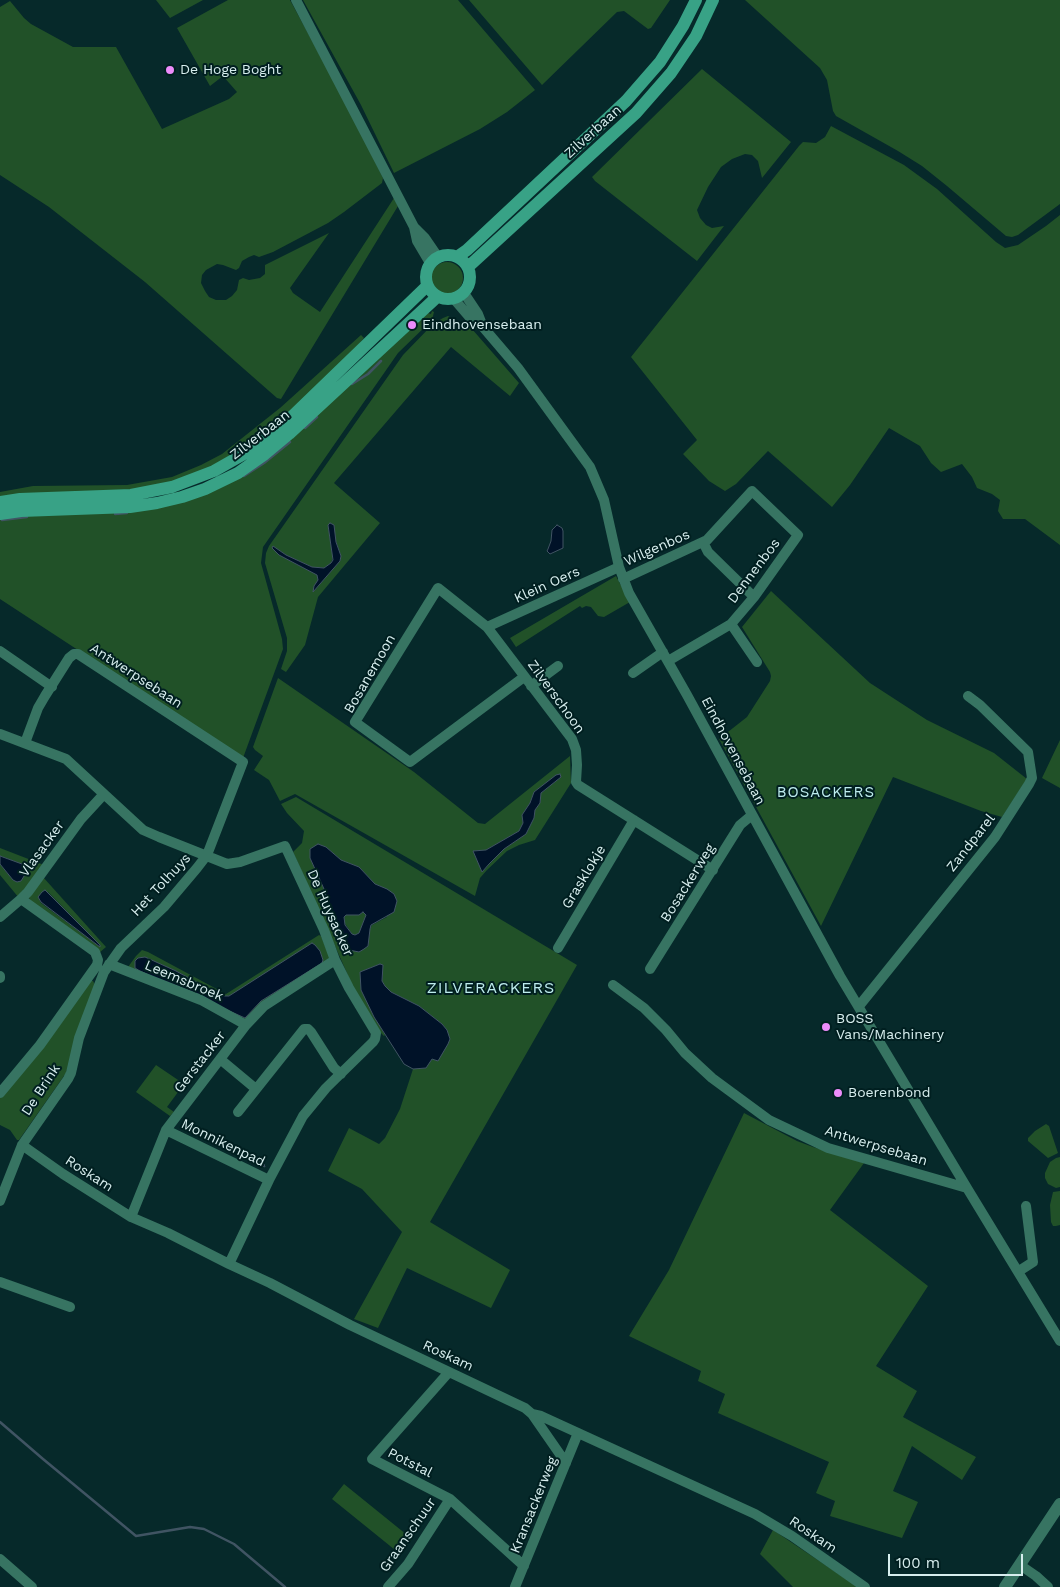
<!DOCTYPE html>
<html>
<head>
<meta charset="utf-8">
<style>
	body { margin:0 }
	#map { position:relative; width:1060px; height:1587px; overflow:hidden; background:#06292a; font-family:"Work Sans",sans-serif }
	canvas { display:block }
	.scale { position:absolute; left:888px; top:1554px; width:135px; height:22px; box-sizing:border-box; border:2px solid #d7eeee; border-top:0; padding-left:6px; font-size:15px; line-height:18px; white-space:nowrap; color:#d7eeee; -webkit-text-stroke:4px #001f20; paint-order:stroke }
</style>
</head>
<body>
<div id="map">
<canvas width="1060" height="1587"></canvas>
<div class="scale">100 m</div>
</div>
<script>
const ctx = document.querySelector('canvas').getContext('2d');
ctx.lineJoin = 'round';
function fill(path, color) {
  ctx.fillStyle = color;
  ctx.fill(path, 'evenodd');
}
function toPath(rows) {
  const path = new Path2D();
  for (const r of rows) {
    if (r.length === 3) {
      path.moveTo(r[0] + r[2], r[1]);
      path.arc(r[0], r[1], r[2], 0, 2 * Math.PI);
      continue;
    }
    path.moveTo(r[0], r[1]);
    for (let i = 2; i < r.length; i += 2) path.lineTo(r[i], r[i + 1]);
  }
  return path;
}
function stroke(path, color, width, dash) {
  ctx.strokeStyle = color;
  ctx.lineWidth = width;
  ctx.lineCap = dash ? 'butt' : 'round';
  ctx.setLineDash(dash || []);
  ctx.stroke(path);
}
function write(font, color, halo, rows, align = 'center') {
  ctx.font = font + ' "Work Sans",sans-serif';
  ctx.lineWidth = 4;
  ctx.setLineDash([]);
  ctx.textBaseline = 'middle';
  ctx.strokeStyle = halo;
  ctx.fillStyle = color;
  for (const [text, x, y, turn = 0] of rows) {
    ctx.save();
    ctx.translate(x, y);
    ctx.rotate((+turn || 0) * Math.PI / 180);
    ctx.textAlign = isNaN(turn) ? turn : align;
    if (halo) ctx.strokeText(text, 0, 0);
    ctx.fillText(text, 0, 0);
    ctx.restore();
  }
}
const green = toPath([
	[156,0,203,0,170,18],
	[228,0,290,0,357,124,383,178,382,183,344,212,328,223,273,252,259,257,254,255,249,257,242,261,239,268,236,270,223,265,217,264,206,270,202,275,201,283,205,291,209,297,216,300,226,300,232,296,237,290,239,280,243,278,249,280,260,278,265,274,265,265,329,233,290,288,293,293,320,312,394,198,398,206,281,399,277,398,145,282,49,207,0,175,0,7,10,1,24,18,31,24,73,47,116,47,162,129,229,99,237,92,223,76,210,86,177,28],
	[303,0,458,0,535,90,507,112,480,129,394,173,361,105],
	[469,0,670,0,651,28,648,29,624,11,617,12,542,85],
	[745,0,1060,0,1060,204,1018,235,1012,237,1006,236,947,186,922,166,898,151,836,116,833,111,827,80,820,68],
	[702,69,791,142,762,178,758,161,752,155,745,154,732,159,721,167,708,187,697,210,700,218,706,225,712,228,724,226,697,261,595,181,592,177],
	[831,126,904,165,937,189,996,242,1005,248,1018,245,1046,226,1060,215,1060,545,1025,519,1003,519,998,511,1000,500,992,494,977,488,972,477,962,464,941,472,931,463,920,446,889,428,850,485,832,507,768,451,736,484,725,491,709,481,683,454,697,440,631,357,799,146,803,142,816,143,825,137],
	[447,278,16],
	[432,311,434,312,433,316,431,321,398,353,263,547,261,563,282,639,283,649,243,758,0,599,0,517,108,510,236,477,428,313,431,314],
	[448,316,472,329,519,383,510,396,451,347,334,483,380,523,318,597,305,645,286,672,281,669,287,651,287,638,265,563,266,553,269,546,403,355,433,324,443,318],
	[328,525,335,538,341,556,340,561,314,591,314,586,318,580,318,575,296,564,273,546,286,555,312,567,324,568,331,563,333,557],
	[361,335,364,338,337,371,280,424,234,458,151,490,0,500,0,492,33,486,127,485,172,477,201,465,222,454,280,408],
	[616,576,630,602,604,617,598,616,591,607,586,606,582,608,580,606,516,647,510,638],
	[771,591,870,683,927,720,994,753,1027,779,1002,817,981,811,893,777,821,926,719,739,747,717,770,681,771,676,770,672,742,627],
	[278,678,414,772,478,823,485,824,570,756,571,783,535,840,519,845,507,851,487,870,480,878,475,896,295,794,280,801,269,780,254,770,263,756,255,750,253,747],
	[559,774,561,777,541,793,540,803,535,810,534,818,526,834,504,849,482,872,474,851,486,850,519,831,523,823,522,815,530,803,534,792],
	[1060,740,1060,788,1042,778],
	[296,797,577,965,430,1222,510,1270,491,1308,407,1268,378,1328,354,1319,402,1232,362,1189,328,1171,349,1128,379,1144,385,1138,400,1109,413,1069,426,1068,432,1059,435,1060,447,1030,442,1024,419,1006,391,992,385,986,382,981,383,965,380,964,360,972,361,990,385,1035,384,1036,381,1033,352,987,347,973,293,852,302,843,304,831,287,813,281,804],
	[326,847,341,860,359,867,375,884,380,886,387,917,372,925,370,929,368,946,340,935,333,918,324,889,310,858],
	[0,848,44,865,19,898,0,875,0,864,13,880,21,881,29,868,22,864,0,856],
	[43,877,106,947,99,953,30,903,29,897],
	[48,892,100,945,100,947,41,903,39,899],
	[363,912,366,915,359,933,355,935,352,934,344,922,344,917,346,915,359,915],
	[319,935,321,936,330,958,247,1022,128,967,136,956,142,950,148,952,226,994],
	[156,962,225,997,322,963,261,1001,245,1018,243,1018],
	[91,981,93,981,95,985,66,1073,19,1140,17,1140,10,1130,0,1125,0,1098,42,1047],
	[156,1065,184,1084,167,1107,174,1112,170,1116,136,1092],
	[744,1113,797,1141,813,1147,864,1163,830,1210,928,1286,876,1366,917,1391,903,1417,976,1457,962,1480,912,1446,893,1491,918,1502,902,1538,830,1516,835,1501,816,1493,829,1462,718,1413,725,1394,698,1381,701,1371,629,1336,669,1270],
	[1046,1124,1049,1126,1058,1153,1048,1158,1028,1141,1028,1138,1035,1131],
	[1060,1157,1060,1187,1056,1188,1048,1184,1045,1178,1045,1173,1050,1162,1056,1158],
	[1060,1191,1060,1225,1056,1226,1053,1226,1051,1222,1050,1205,1053,1192],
	[344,1484,412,1539,400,1554,332,1499],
	[773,1530,858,1587,793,1587,760,1554]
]);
const water = toPath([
	[330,523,334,525,336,542,341,556,340,561,313,592,314,586,318,580,317,575,279,555,272,548,273,546,286,555,312,567,324,568,331,563,333,560,328,525,330,523],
	[557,525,562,528,563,531,563,548,550,554,547,551,548,549,551,541,552,530,557,525],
	[560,774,561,777,541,793,540,803,535,810,534,818,526,834,504,849,489,864,482,872,473,851,486,850,519,831,523,823,522,815,530,803,534,792,556,775,560,774],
	[318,844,326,847,341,860,359,867,375,884,387,889,394,894,397,901,394,912,371,925,370,929,368,946,364,949,359,952,349,950,333,918,324,889,310,858,310,849,318,844],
	[363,912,366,915,359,933,355,935,352,934,345,925,344,917,346,915,359,915,363,912],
	[0,856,22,864,29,868,21,881,17,882,13,880,0,864,0,856],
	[45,890,100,945,100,947,41,902,38,897,42,892,45,890],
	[312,943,315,945,320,951,323,960,322,963,261,1001,245,1018,140,971,135,968,135,961,138,958,145,957,176,971,216,993,225,996,229,996,312,943],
	[380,964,383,965,382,981,385,986,391,992,419,1006,442,1024,447,1030,450,1039,448,1044,438,1061,432,1059,426,1068,413,1069,404,1064,374,1017,361,990,360,972,380,964],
	[184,1125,264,1164,265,1167,184,1128,184,1125]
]);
const stream = toPath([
	[352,384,368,374,381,361],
	[305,428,317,417],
	[244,476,264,463,290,442],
	[115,514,127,513],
	[2,520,27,517],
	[0,1422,43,1459,136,1536,190,1527,204,1529,234,1544,285,1587]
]);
const minor = toPath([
	[296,0,414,227,417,241,430,263],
	[415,228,425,238,438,257],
	[464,293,478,314,483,327],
	[454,299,472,320,483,327,518,368,590,467,604,500,619,567,629,593,687,695,840,976,967,1188],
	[703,542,708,552,754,597],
	[623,579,707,540,752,491,798,535,754,597,731,624,668,661],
	[731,624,757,662],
	[487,627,619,567],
	[0,651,52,687],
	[633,673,663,652],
	[524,677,410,762,355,722,438,588,487,627,572,739,576,750,577,765,576,782,578,785,713,870],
	[531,686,558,666],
	[0,734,66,759,143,830,159,837,227,864,240,862,285,846,324,930,335,960,349,988,376,1033,375,1039,373,1042,326,1088,303,1116,269,1180,229,1264],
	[0,917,21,899,28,892,81,819,104,794],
	[558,948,634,820],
	[109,964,201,1000,246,1025],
	[650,969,740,825,752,815],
	[0,976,0,978],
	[613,985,644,1008,666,1030,685,1053,712,1078,769,1120,828,1148,967,1188,1060,1341],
	[859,1006,995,837,1029,784,1032,778,1028,752,980,705,968,696],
	[220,1059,256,1089],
	[0,1093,40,1045,97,965,98,960,95,952,21,899],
	[238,1112,304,1029,308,1029,311,1032,334,1068,341,1074],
	[166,1130,269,1180],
	[22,1145,63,1174,131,1217,168,1233,229,1264,270,1283,350,1325,525,1408,532,1414,541,1416,755,1514,792,1536,865,1587],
	[0,1201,22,1145,68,1079,71,1073,79,1038,104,972,121,948,164,907,197,868,207,855,243,762,78,654,74,654,69,658,45,696,38,708,25,743],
	[131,1217,166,1130,246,1025,264,1006,335,960],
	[1019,1271,1033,1262,1026,1206],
	[0,1282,70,1307],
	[449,1372,372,1459,450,1499,524,1566],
	[532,1414,566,1463],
	[0,1559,32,1587],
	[1020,1565,1036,1576,1048,1587],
	[388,1587,408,1564,450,1499],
	[515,1587,578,1433]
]);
const tertiary = toPath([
	[1005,1587,1060,1504]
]);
const secondary = toPath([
	[448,277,22],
	[457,257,467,250,626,101,660,62,683,26,696,0],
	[468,267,636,113,671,73,696,36,713,0],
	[0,502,20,499,131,495,172,487,214,471,258,446,281,427,427,286],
	[0,514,21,511,130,507,157,503,182,497,205,489,238,473,265,454,289,434,437,297]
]);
const markers = [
	[170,70,5,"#ec8cfa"],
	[412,325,5,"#ec8cfa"],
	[826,1027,5,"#ec8cfa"],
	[838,1093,5,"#ec8cfa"]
];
const poiNames = [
	["De Hoge Boght",180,70],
	["Eindhovensebaan",422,325],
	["BOSS",836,1019],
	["Vans/Machinery",836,1035],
	["Boerenbond",848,1093]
];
const streetNames = [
	["Zilverbaan",593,132,-42],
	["Zilverbaan",260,435,-38],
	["Wilgenbos",657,548,-24],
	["Dennenbos",754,571,-53],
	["Klein Oers",547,585,-24],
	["Bosanemoon",370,674,-60],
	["Antwerpsebaan",136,676,33],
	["Zilverschoon",556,697,54],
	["Eindhovensebaan",733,751,62],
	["Zandparel",971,843,-52],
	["Vlasacker",42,849,-54],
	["Grasklokje",584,877,-59],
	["Bosackerweg",688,883,-58],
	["Het Tolhuys",161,885,-47],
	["De Huysacker",330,913,66],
	["Leemsbroek",184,981,23],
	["Gerstacker",200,1062,-52],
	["De Brink",41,1090,-57],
	["Monnikenpad",223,1143,26],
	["Antwerpsebaan",876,1146,17],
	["Roskam",89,1174,33],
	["Roskam",448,1356,25],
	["Potstal",410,1463,27],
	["Kransackerweg",534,1505,-68],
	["Graanschuur",408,1535,-55],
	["Roskam",813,1535,34]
];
const neighbourhoodNames = [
	["BOSACKERS",826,793]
];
const quarterNames = [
	["ZILVERACKERS",491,988]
];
fill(green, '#215128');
fill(water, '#001228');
stroke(water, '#405463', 1);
stroke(stream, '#405463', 2.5);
stroke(minor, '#377462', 10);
stroke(tertiary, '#377462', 12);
stroke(secondary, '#38a286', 12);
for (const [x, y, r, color] of markers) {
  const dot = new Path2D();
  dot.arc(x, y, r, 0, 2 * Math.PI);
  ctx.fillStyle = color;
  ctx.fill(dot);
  stroke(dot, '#001f20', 2);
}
write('14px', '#d7eeee', '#001f20', poiNames, 'left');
write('14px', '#d7eeee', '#001f20', streetNames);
ctx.letterSpacing = '1px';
write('15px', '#bdeced', '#001f20', neighbourhoodNames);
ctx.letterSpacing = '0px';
ctx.letterSpacing = '1px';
write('16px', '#bdeced', '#001f20', quarterNames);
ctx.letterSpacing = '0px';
</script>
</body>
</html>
